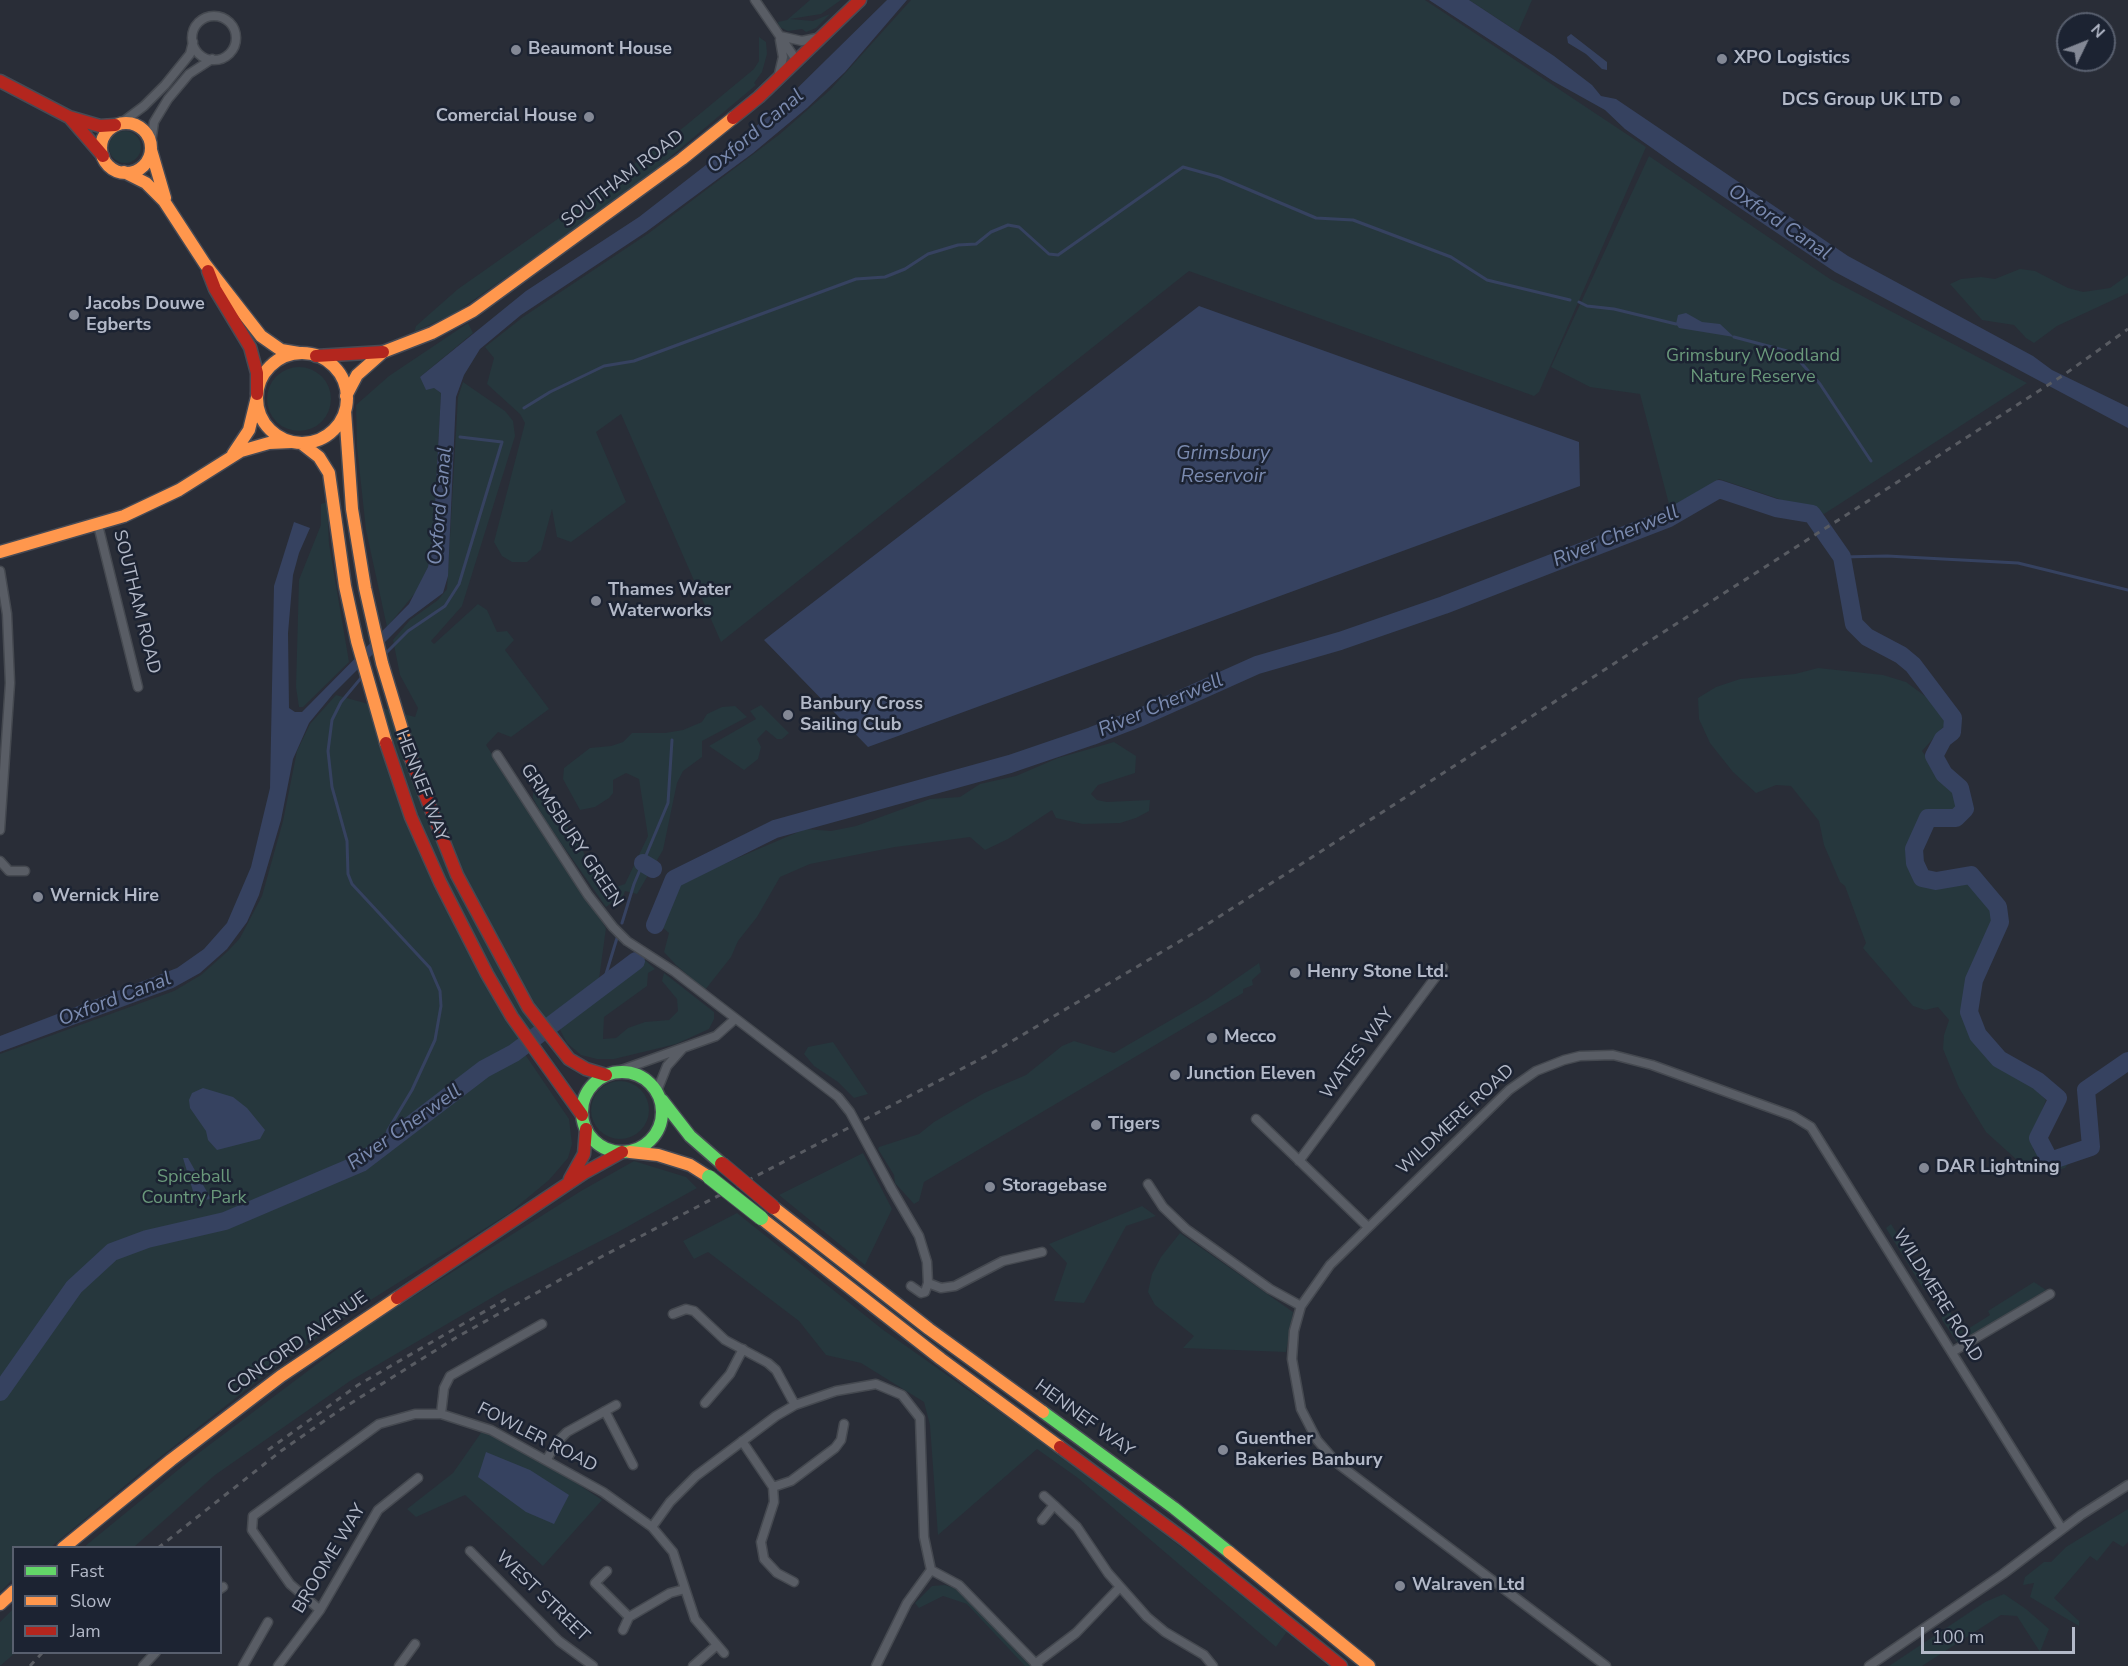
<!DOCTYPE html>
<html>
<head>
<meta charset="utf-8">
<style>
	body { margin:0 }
	#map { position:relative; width:2128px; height:1666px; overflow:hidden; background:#292d37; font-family:"Nunito Sans",sans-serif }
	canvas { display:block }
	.legend { position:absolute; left:12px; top:1546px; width:210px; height:108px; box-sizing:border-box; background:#1c2332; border:2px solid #585f6e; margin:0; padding:8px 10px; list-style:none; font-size:18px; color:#b3b9c8 }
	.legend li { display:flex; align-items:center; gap:12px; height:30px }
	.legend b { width:30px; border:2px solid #585f6e }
	.north { position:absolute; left:2056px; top:12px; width:60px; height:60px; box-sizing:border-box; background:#1c2332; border:2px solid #585f6e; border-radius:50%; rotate:47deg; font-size:16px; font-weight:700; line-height:24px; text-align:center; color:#b3b9c8 }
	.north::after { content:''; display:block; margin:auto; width:21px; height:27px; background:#838895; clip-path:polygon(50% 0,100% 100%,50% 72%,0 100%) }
	.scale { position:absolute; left:1921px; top:1627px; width:154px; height:27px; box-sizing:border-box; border:3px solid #b3b9c8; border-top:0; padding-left:8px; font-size:18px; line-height:21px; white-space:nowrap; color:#b3b9c8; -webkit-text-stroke:4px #1c2332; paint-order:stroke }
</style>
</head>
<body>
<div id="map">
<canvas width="2128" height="1666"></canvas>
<ul class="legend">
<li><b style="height:8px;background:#63d668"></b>Fast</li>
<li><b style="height:8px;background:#ff974d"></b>Slow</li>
<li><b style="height:8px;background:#b3261e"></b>Jam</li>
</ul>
<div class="north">N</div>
<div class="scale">100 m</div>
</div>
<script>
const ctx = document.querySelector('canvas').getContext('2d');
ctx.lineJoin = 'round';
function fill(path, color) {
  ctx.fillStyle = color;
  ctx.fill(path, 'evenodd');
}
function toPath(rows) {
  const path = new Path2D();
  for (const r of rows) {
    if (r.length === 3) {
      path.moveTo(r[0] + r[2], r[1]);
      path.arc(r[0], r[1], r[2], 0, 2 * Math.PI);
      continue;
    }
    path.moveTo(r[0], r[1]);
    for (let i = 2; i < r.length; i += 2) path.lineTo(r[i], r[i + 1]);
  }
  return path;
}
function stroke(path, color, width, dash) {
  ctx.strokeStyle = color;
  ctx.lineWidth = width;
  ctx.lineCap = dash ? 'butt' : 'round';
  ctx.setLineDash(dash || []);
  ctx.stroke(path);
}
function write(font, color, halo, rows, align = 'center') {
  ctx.font = font + ' "Nunito Sans",sans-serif';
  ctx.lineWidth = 5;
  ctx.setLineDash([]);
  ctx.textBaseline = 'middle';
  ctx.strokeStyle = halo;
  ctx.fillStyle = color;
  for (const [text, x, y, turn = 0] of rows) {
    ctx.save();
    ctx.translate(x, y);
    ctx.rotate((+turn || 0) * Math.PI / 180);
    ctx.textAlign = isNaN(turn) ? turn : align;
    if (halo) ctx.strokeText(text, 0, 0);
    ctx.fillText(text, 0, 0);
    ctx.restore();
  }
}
const green = toPath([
	[810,0,841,0,821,14,790,19,813,21,830,14,816,28,806,32,802,29,788,31,779,27,778,22,787,20],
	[911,0,1425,0,1646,147,1539,392,1534,396,1189,271,721,642,621,414,596,432,626,502,571,542,557,537,552,509,541,550,527,562,512,562,502,556,494,542,525,423,520,414,487,384,494,358,485,347,523,317,649,233,780,134,830,90],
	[1469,0,1532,0,1518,32],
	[759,37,766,42,767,54,762,72,754,83,756,85,644,179,606,207,455,313,414,332,416,326,458,289,596,192,684,127,754,69,759,61],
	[125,147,16],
	[1649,156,1830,279,2027,383,1824,514,1719,479,1670,508,1640,394,1590,387,1551,367],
	[2020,269,2035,271,2068,288,2083,292,2110,288,2128,275,2128,293,2057,326,2034,343,2026,338,2014,325,1982,320,1950,284,1961,279,1981,277,1995,279],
	[468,323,473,333,420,377,441,393,433,541,428,567,416,592,387,627,366,530,357,447,356,405,389,376],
	[299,399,32],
	[463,382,505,411,513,421,515,436,462,606,431,641,434,644,478,604,487,610,497,632,507,631,514,640,505,650,549,709,511,737,498,732,486,745,606,928,599,979,516,1041,569,1119,572,1144,568,1158,549,1180,508,1214,361,1306,265,1375,145,1469,51,1547,14,1548,13,1579,0,1592,0,1054,174,991,201,975,228,951,240,938,262,896,283,821,297,751,310,724,336,695,415,717,418,708,400,675,393,640,410,620,438,600,447,589,458,397],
	[327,502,329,544,349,662,303,707,299,707,296,687,299,580,321,525,321,504],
	[1818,668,1883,675,1906,682,1929,699,1947,723,1922,751,1942,779,1957,792,1958,800,1954,813,1929,809,1923,815,1912,841,1912,863,1916,876,1923,881,1943,884,1969,880,1978,886,1991,912,1993,927,1979,949,1966,981,1967,1013,1978,1044,2013,1075,2035,1088,2046,1100,2033,1134,2033,1150,2051,1164,2070,1161,2065,1168,2047,1173,2027,1169,1986,1132,1959,1088,1943,1049,1944,1035,1949,1020,1938,1007,1925,1010,1913,1006,1863,948,1866,943,1845,886,1840,882,1824,845,1819,821,1791,786,1776,785,1756,793,1733,772,1710,743,1699,719,1698,698,1716,687,1740,679,1795,674],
	[761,705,789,733,782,739,777,739,766,730,757,739,761,747,758,759,744,770,709,746,756,719,750,711],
	[735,706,747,717,702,741,702,757,683,771,677,783,663,850,637,894,625,891,622,900,614,901,606,907,545,820,533,798,533,790,538,789,560,803,571,837,581,846,591,870,602,885,610,889,625,884,648,836,639,779,626,773,613,780,613,793,609,798,595,807,580,810,563,779,564,768,590,748,611,746,623,742,632,733,665,733,683,730,702,722,707,714,722,707],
	[1114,742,1136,756,1135,773,1098,785,1091,794,1097,800,1107,802,1150,800,1149,811,1136,818,1120,823,1083,824,1056,818,1052,810,1008,839,985,850,970,837,895,847,810,864,780,877,757,917,738,941,731,957,705,990,676,965,664,952,669,933,661,926,677,884,805,829,831,831,856,826,930,799,960,797,980,784,1016,776,1058,758],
	[645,960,655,969,648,973,647,986,604,1017,603,1039,616,1038,628,1028,645,1022,669,1020,678,1011,677,999,662,981,664,973,714,1012,714,1019,709,1029,676,1044,614,1059,597,1059,581,1055,567,1043,557,1024,640,961],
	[1259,963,1261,972,1252,980,1253,985,1243,989,1243,993,924,1182,919,1201,914,1204,895,1183,894,1175,878,1149,879,1147,919,1134,934,1122,984,1093,1026,1075,1062,1046,1074,1041,1114,1053,1207,999],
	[833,1042,868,1094,854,1098,838,1082,814,1066,804,1054,808,1047],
	[620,1110,29],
	[863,1153,892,1209,865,1265,779,1195],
	[634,1161,686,1177,697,1188,618,1232,505,1290,350,1381,215,1475,134,1547,84,1547,200,1452,373,1322,581,1191],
	[1142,1206,1156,1216,1126,1226,1084,1303,1054,1301,1067,1263,1049,1244],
	[737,1213,882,1329,1088,1475,1288,1630,1276,1647,1078,1478,1037,1449,938,1535,930,1425,924,1402,861,1363,826,1355,799,1321,708,1252,694,1259,683,1241],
	[1891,1224,1932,1289,1924,1290,1886,1228],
	[1180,1233,1293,1312,1286,1352,1183,1348,1194,1336,1155,1305,1148,1292,1152,1274,1161,1257],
	[2034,1282,2046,1290,1961,1343,1957,1342,1942,1320,1942,1316,1950,1312,1963,1332,1990,1315,1988,1311],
	[483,1430,558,1471,602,1500,543,1566,465,1495,416,1517,407,1509,453,1473],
	[2128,1509,2128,1542,2123,1547,2113,1541,2097,1561,2090,1556,2054,1598,2079,1621,2079,1626,2030,1597,2034,1583,2023,1585,2025,1577,2044,1562,2051,1562,2066,1547],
	[945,1585,957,1589,1034,1666,1025,1666,967,1604,943,1596,919,1608,915,1603,932,1586],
	[2004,1594,2026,1609,2049,1629,2040,1652,2017,1616,2001,1615,1922,1666,1889,1666,1985,1602],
	[13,1609,15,1653,0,1666,0,1622]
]);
const water = toPath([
	[887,0,907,0,845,72,807,108,753,153,646,232,521,315,480,349,464,375,456,397,448,576,443,593,408,619,333,694,309,723,293,759,281,820,259,895,247,922,227,949,200,973,173,988,0,1052,0,1036,177,968,204,949,227,923,251,867,270,788,274,586,294,522,310,528,299,553,293,575,288,633,289,708,295,712,302,712,409,604,428,567,433,541,441,393,434,388,426,390,420,377,526,291,639,217,769,116],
	[1429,0,1469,0,1554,56,1592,85,1601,96,1616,99,1848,256,2033,356,2052,370,2128,407,2128,428,1835,272,1676,165,1625,129,1605,110,1553,81],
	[1571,34,1607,62,1607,70,1602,69,1586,54,1568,43,1567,37],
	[1199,306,1579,442,1580,486,868,747,764,640],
	[1686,313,1702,322,1720,324,1734,337,1679,328,1676,324,1678,315],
	[203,1088,233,1097,247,1108,265,1130,260,1139,217,1150,208,1140,206,1131,190,1108,189,1100,192,1093],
	[183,1158,188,1158,211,1199,196,1201],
	[486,1452,530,1470,569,1495,554,1524,526,1512,478,1477]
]);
const stream = toPath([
	[1579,302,1587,306,1614,309,1676,324],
	[1734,337,1787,351,1795,356,1820,384,1871,461],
	[524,408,550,392,604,366,634,361,856,279,885,277,905,269,928,254,958,245,976,244,991,232,1008,225,1019,227,1049,254,1058,255,1183,167,1219,177,1316,218,1353,220,1451,257,1487,280,1570,300],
	[1842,557,1887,556,2018,563,2128,590],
	[385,654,408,631,445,606,459,584,502,442,460,437],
	[361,678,341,702,332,720,328,751,332,787,347,841,348,874,352,884,430,968,440,991,441,1006,435,1040,412,1090,388,1130,383,1146],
	[622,923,634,884,668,803,672,740],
	[602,987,617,938]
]);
const river = toPath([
	[643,863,653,869],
	[655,925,674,879,775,829,1010,764,1092,736,1141,717,1257,665,1340,641,1444,605,1669,518,1719,489,1776,508,1812,514,1842,557,1854,624,1867,637,1901,655,1913,665,1953,718,1952,732,1943,739,1934,756,1944,774,1960,788,1965,809,1956,818,1928,818,1914,849,1915,863,1922,878,1936,881,1971,875,1998,907,2000,922,1974,980,1969,1012,1978,1035,1999,1059,2038,1081,2058,1098,2038,1138,2050,1161,2091,1147,2086,1090,2128,1061],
	[0,1392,74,1287,112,1252,147,1239,225,1221,361,1163,484,1069,514,1053,636,961]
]);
const street = toPath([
	[755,0,797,61],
	[214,38,22],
	[780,36,802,41,817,38],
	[779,74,783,57,780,40],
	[120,124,144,106,165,85,190,54,193,42],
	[151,143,154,122,168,99,189,74,212,59],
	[98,525,138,687],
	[0,571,7,614,10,683,0,830],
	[497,755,588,895,613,927,627,941,675,972,838,1097],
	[0,861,9,871,25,871],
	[616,1072,716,1036,735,1019],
	[657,1091,667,1066,683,1048],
	[1256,1119,1368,1227],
	[1299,1161,1443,967],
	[1148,1184,1163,1207,1186,1229,1270,1289,1301,1306],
	[891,1188,919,1236,927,1262,928,1283,925,1292,921,1293,911,1286],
	[928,1283,941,1288,955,1286,1003,1261,1042,1252],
	[673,1314,686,1309,694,1311,725,1340,768,1363,776,1370,795,1405],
	[1952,1352,2050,1294],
	[705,1403,730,1374,743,1349],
	[605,1411,633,1465],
	[441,1414,444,1388,450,1376,542,1324],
	[742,1441,773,1487,774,1502,761,1542,764,1559,777,1573,794,1582],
	[547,1459,557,1442,567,1432,616,1405],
	[773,1487,791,1481,835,1448,841,1440,844,1424],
	[1044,1496,1054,1505],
	[1042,1520,1054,1505,1077,1527,1108,1573,1147,1617,1165,1632,1204,1655,1213,1666],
	[652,1527,670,1502,696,1476,776,1416,795,1405,836,1391,876,1384,902,1395,920,1418,924,1537,931,1570],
	[470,1551,559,1641,593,1666],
	[931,1570,959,1585,1038,1666],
	[607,1571,595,1583,629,1617,670,1593,685,1589],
	[220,1589,223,1587],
	[320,1610,290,1584,252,1530,253,1516,379,1424,415,1414,441,1414,491,1430,603,1492,652,1527,673,1552,695,1619,724,1653],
	[623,1630,629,1617],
	[1035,1664,1076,1633,1120,1587],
	[143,1666,156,1652],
	[243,1666,268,1622],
	[278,1666,320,1610,378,1510,418,1478],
	[399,1666,415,1644],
	[693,1666,717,1645],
	[876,1666,907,1603,931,1570],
	[1606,1666,1337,1463,1317,1440,1301,1409,1292,1359,1294,1331,1301,1306,1330,1265,1509,1090,1536,1071,1564,1060,1580,1056,1613,1055,1652,1065,1793,1116,1811,1127,2062,1529],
	[1869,1666,2003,1574,2081,1515,2128,1485]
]);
const fast = toPath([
	[622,1112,40],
	[662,1100,690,1136,722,1164],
	[1043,1412,1174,1508,1229,1552]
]);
const slow = toPath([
	[126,148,25],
	[151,150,165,198],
	[124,172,146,183,164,201,205,264,261,336,281,350,299,353],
	[302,398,45],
	[346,396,357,375,383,352,432,333,473,311,682,159,733,118],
	[345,411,352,509,365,588,382,663,411,759],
	[301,443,319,457,329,473,345,586,357,641,386,743],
	[233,454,249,430,257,397],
	[0,552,124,516,179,490,241,451,269,443,291,442],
	[630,1152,658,1155,690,1165,709,1177],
	[773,1207,929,1329,1043,1412],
	[761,1218,941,1359,1060,1447],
	[63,1548,171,1460,281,1376,397,1298],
	[1229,1552,1369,1666],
	[0,1604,14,1591]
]);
const jam = toPath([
	[0,81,69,117,100,126,115,125],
	[733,118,759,97,860,0],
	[71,119,103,156],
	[208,271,215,289,250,347,257,373,257,394],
	[316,356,383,352],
	[386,743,411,817,440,882,487,974,512,1017,582,1115],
	[411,759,457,875,528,1007,569,1059,586,1069,606,1075],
	[570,1179,584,1154,586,1129],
	[397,1298,584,1173,622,1152],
	[1060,1447,1185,1540,1341,1666]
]);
const rail = toPath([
	[268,1450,358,1385,506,1299],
	[158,1548,281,1451,340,1410,457,1337,601,1257,992,1053,1192,934,1843,517,2065,374,2128,329],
	[30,1666,43,1652]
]);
const streetBridge = toPath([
	[838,1097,850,1112,891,1188]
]);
const fastBridge = toPath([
	[709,1177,761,1218]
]);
const jamBridge = toPath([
	[722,1164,773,1207]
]);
const markers = [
	[516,50,6,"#838895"],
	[1722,59,6,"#838895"],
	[1955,101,6,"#838895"],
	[589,117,6,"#838895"],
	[74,315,6,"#838895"],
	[596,601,6,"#838895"],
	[788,715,6,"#838895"],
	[38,897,6,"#838895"],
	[1295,973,6,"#838895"],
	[1212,1038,6,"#838895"],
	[1175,1075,6,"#838895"],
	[1096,1125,6,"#838895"],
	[1924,1168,6,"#838895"],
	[990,1187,6,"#838895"],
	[1223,1450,6,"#838895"],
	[1400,1586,6,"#838895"]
];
const poiNames = [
	["Beaumont House",528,50],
	["XPO Logistics",1734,59],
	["DCS Group UK LTD",1943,101,"right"],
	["Comercial House",577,117,"right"],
	["Jacobs Douwe",86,305],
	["Egberts",86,326],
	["Thames Water",608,591],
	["Waterworks",608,612],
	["Banbury Cross",800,705],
	["Sailing Club",800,726],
	["Wernick Hire",50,897],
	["Henry Stone Ltd.",1307,973],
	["Mecco",1224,1038],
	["Junction Eleven",1187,1075],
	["Tigers",1108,1125],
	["DAR Lightning",1936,1168],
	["Storagebase",1002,1187],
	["Guenther",1235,1440],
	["Bakeries Banbury",1235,1461],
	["Walraven Ltd",1412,1586]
];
const streetNames = [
	["SOUTHAM ROAD",623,179,-37],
	["SOUTHAM ROAD",136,602,76],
	["HENNEF WAY",421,786,69],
	["GRIMSBURY GREEN",571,836,56],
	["WATES WAY",1358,1054,-53],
	["WILDMERE ROAD",1456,1120,-43],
	["WILDMERE ROAD",1937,1296,58],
	["CONCORD AVENUE",298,1344,-35],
	["HENNEF WAY",1084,1419,36],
	["FOWLER ROAD",537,1438,27],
	["BROOME WAY",330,1559,-59],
	["WEST STREET",542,1597,44]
];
const parkNames = [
	["Grimsbury Woodland",1753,357],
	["Nature Reserve",1753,378],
	["Spiceball",194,1178],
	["Country Park",194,1199]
];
const waterNames = [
	["Oxford Canal",756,132,-40],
	["Oxford Canal",1779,223,34],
	["Grimsbury",1223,454],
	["Reservoir",1223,477],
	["Oxford Canal",441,506,-85],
	["River Cherwell",1616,537,-22],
	["River Cherwell",1161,706,-23],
	["Oxford Canal",115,1000,-21],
	["River Cherwell",405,1128,-35]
];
fill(green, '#26373d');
fill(water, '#364260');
stroke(stream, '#364260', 3);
stroke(river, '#364260', 18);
stroke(street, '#454950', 11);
stroke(fast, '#474a54', 15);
stroke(slow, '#474a54', 15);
stroke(jam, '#474a54', 15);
stroke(street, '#595d65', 8);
stroke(fast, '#63d668', 12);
stroke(slow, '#ff974d', 12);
stroke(jam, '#b3261e', 12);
stroke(rail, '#585b62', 3, [6, 6]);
stroke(streetBridge, '#454950', 11, []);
stroke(fastBridge, '#464953', 16, []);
stroke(jamBridge, '#464953', 16, []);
stroke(streetBridge, '#595d65', 8);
stroke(fastBridge, '#63d668', 14);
stroke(jamBridge, '#b3261e', 14);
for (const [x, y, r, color] of markers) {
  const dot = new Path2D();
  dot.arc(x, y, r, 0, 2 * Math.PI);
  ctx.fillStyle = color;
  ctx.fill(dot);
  stroke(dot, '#1c2332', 2);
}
write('bold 18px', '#b3b9c8', '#1c2332', poiNames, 'left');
write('18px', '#b3b9c8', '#1c2332', streetNames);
write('18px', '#6a997b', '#1c2332', parkNames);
write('italic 20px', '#7b8bb0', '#1c2332', waterNames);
</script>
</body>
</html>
